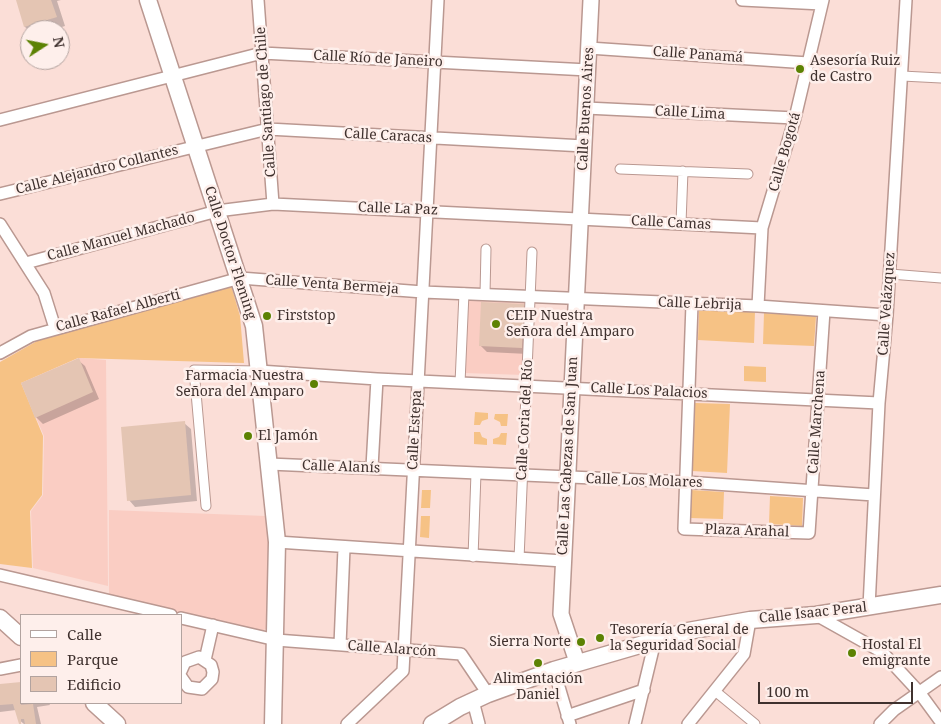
<!DOCTYPE html>
<html>
<head>
<meta charset="utf-8">
<style>
	body { margin:0 }
	#map { position:relative; width:941px; height:724px; overflow:hidden; background:#fbded7; font-family:"Noto Serif",serif }
	canvas { display:block }
	.legend { position:absolute; left:20px; top:614px; width:162px; height:90px; box-sizing:border-box; background:#feefeb; border:1px solid #b2a39f; margin:0; padding:6px 9px; list-style:none; font-size:15px; color:#3f312e }
	.legend li { display:flex; align-items:center; gap:10px; height:25px }
	.legend b { width:25px; border:1px solid #b2a39f }
	.north { position:absolute; left:20px; top:20px; width:50px; height:50px; box-sizing:border-box; background:#feefeb; border:1px solid #b2a39f; border-radius:50%; rotate:79deg; font-size:14px; font-weight:700; line-height:20px; text-align:center; color:#3f312e }
	.north::after { content:''; display:block; margin:auto; width:18px; height:22px; background:#5c8203; clip-path:polygon(50% 0,100% 100%,50% 72%,0 100%) }
	.scale { position:absolute; left:758px; top:682px; width:155px; height:22px; box-sizing:border-box; border:2px solid #3f312e; border-top:0; padding-left:6px; font-size:15px; line-height:18px; white-space:nowrap; color:#3f312e; -webkit-text-stroke:4px #feefeb; paint-order:stroke }
</style>
</head>
<body>
<div id="map">
<canvas width="941" height="724"></canvas>
<ul class="legend">
<li><b style="height:6px;background:#fff"></b>Calle</li>
<li><b style="height:14px;background:#f6c285"></b>Parque</li>
<li><b style="height:14px;background:#e4c5b3"></b>Edificio</li>
</ul>
<div class="north">N</div>
<div class="scale">100 m</div>
</div>
<script>
const ctx = document.querySelector('canvas').getContext('2d');
ctx.lineJoin = 'round';
function fill(path, color) {
  ctx.fillStyle = color;
  ctx.fill(path, 'evenodd');
}
function toPath(rows) {
  const path = new Path2D();
  for (const r of rows) {
    path.moveTo(r[0], r[1]);
    for (let i = 2; i < r.length; i += 2) path.lineTo(r[i], r[i + 1]);
  }
  return path;
}
function stroke(path, color, width, dash) {
  ctx.strokeStyle = color;
  ctx.lineWidth = width;
  ctx.lineCap = dash ? 'butt' : 'round';
  ctx.setLineDash(dash || []);
  ctx.stroke(path);
}
function write(font, color, halo, rows, align = 'center') {
  ctx.font = font + ' "Noto Serif",serif';
  ctx.lineWidth = 5;
  ctx.setLineDash([]);
  ctx.textBaseline = 'middle';
  ctx.strokeStyle = halo;
  ctx.fillStyle = color;
  for (const [text, x, y, turn = 0] of rows) {
    ctx.save();
    ctx.translate(x, y);
    ctx.rotate((+turn || 0) * Math.PI / 180);
    ctx.textAlign = isNaN(turn) ? turn : align;
    if (halo) ctx.strokeText(text, 0, 0);
    ctx.fillText(text, 0, 0);
    ctx.restore();
  }
}
const built = toPath([
	[468,298,527,300,524,375,464,373],
	[79,358,106,360,108,586,33,568,31,511,43,495,44,436,21,383],
	[109,510,266,516,269,535,266,629,262,631,109,596]
]);
const green = toPath([
	[231,285,240,316,244,363,78,358,21,383,43,436,42,495,30,511,32,568,0,564,0,362,37,341],
	[699,309,755,311,754,343,698,340],
	[764,313,816,316,814,346,763,344],
	[744,366,766,367,766,382,744,381],
	[695,403,730,404,727,473,692,471],
	[475,412,488,413,488,419,482,421,480,425,474,425],
	[495,414,508,414,507,426,501,426,500,422,494,419],
	[474,432,480,432,482,437,487,439,487,445,474,444],
	[501,433,507,433,506,445,493,444,493,439,499,437],
	[422,490,431,490,430,508,421,508],
	[691,490,724,492,723,519,690,518],
	[770,496,803,498,802,526,769,524],
	[421,516,430,516,429,538,420,537]
]);
const shadow = toPath([
	[21,0,61,0,57,1,65,26,52,30,30,31,25,27],
	[523,305,530,312,528,354,487,352,480,345],
	[78,360,85,366,99,399,43,424,36,417],
	[184,423,191,429,197,501,135,507,129,500],
	[21,683,21,703,49,703,50,705,37,707,41,724,24,724,18,719,16,710,0,712,0,686]
]);
const building = toPath([
	[16,0,51,0,57,17,24,27],
	[481,302,524,304,522,348,479,346],
	[79,358,93,392,35,418,21,383],
	[185,421,191,495,127,501,121,427],
	[21,682,21,705,33,704,36,724,25,724,24,719,21,719,21,724,19,724,13,704,0,705,0,684]
]);
const pedestrian = toPath([
	[902,76,941,78],
	[620,169,748,174],
	[681,223,683,171],
	[890,274,941,278],
	[485,294,486,249],
	[460,383,464,293],
	[206,506,194,370,259,371],
	[473,557,476,473],
	[519,559,532,252],
	[715,691,755,724]
]);
const minor = toPath([
	[258,0,273,204],
	[742,0,822,4],
	[589,48,808,63],
	[586,108,795,118],
	[0,120,262,53,588,70],
	[0,194,268,129,584,146],
	[0,224,44,293,55,328],
	[26,263,217,211,273,204,762,228],
	[692,304,684,529,809,533,824,311],
	[758,306,762,228,795,118,823,0],
	[0,353,31,336,240,278,423,292,758,306,887,315],
	[259,371,377,379,879,403],
	[269,464,686,482,874,495],
	[372,467,377,379],
	[277,542,563,561],
	[0,575,171,615],
	[869,607,879,403,887,315,906,0],
	[816,615,882,652,919,692,941,722],
	[181,618,276,640,461,654,488,694],
	[340,645,344,548],
	[205,660,213,625],
	[0,669,21,665],
	[554,670,570,724],
	[181,671,185,662,199,657,211,665,213,672,212,679,202,689,188,687,181,677],
	[473,701,479,724],
	[567,716,644,690],
	[347,724,403,671,438,0],
	[635,724,655,641],
	[688,724,744,654,750,620],
	[880,724,894,710,941,677]
]);
const tertiary = toPath([
	[577,662,561,614,591,0]
]);
const secondary = toPath([
	[148,0,254,326,277,542,273,724],
	[0,618,21,637],
	[94,703,117,724],
	[432,724,460,707,488,694,554,670,688,631,750,620,816,615,941,595]
]);
const markers = [
	[800,69,5,"#5c8203"],
	[267,316,5,"#5c8203"],
	[496,324,5,"#5c8203"],
	[314,384,5,"#5c8203"],
	[248,436,5,"#5c8203"],
	[600,638,5,"#5c8203"],
	[581,642,5,"#5c8203"],
	[852,653,5,"#5c8203"],
	[538,663,5,"#5c8203"]
];
const streetNames = [
	["Calle Panamá",698,55,4],
	["Calle Río de Janeiro",378,59,3],
	["Calle Santiago de Chile",266,102,-94],
	["Calle Buenos Aires",586,109,-87],
	["Calle Lima",690,113,3],
	["Calle Caracas",388,136,3],
	["Calle Bogotá",785,152,-74],
	["Calle Alejandro Collantes",97,170,-14],
	["Calle La Paz",398,209,2],
	["Calle Camas",671,223,3],
	["Calle Manuel Machado",121,237,-15],
	["Calle Doctor Fleming",230,253,72],
	["Calle Venta Bermeja",332,285,4],
	["Calle Lebrija",700,304,2],
	["Calle Velázquez",887,304,-86],
	["Calle Rafael Alberti",118,311,-15],
	["Calle Los Palacios",649,391,3],
	["Calle Coria del Río",525,420,-87],
	["Calle Marchena",817,422,-86],
	["Calle Estepa",415,430,-87],
	["Calle Las Cabezas de San Juan",568,456,-87],
	["Calle Alanís",341,467,2],
	["Calle Los Molares",644,481,2],
	["Plaza Arahal",747,531,2],
	["Calle Isaac Peral",813,613,-6],
	["Calle Alarcón",392,649,4]
];
const poiNames = [
	["Asesoría Ruiz",810,61],
	["de Castro",810,77],
	["Firststop",277,316],
	["CEIP Nuestra",506,316],
	["Señora del Amparo",506,332],
	["Farmacia Nuestra",304,376,"right"],
	["Señora del Amparo",304,392,"right"],
	["El Jamón",258,436],
	["Tesorería General de",610,630],
	["la Seguridad Social",610,646],
	["Sierra Norte",571,642,"right"],
	["Hostal El",862,645],
	["emigrante",862,661],
	["Alimentación",538,679,"center"],
	["Daniel",538,695,"center"]
];
fill(built, '#facdc3');
fill(green, '#f6c285');
fill(shadow, '#0003');
fill(building, '#e4c5b3');
stroke(pedestrian, '#ba9891', 11);
stroke(minor, '#ba9891', 14);
stroke(tertiary, '#ba9891', 18);
stroke(secondary, '#ba9891', 19);
stroke(pedestrian, '#fff', 9);
stroke(minor, '#fff', 11);
stroke(tertiary, '#fff', 15);
stroke(secondary, '#fff', 16);
for (const [x, y, r, color] of markers) {
  const dot = new Path2D();
  dot.arc(x, y, r, 0, 2 * Math.PI);
  ctx.fillStyle = color;
  ctx.fill(dot);
  stroke(dot, '#feefeb', 2);
}
write('14px', '#3f312e', '#feefeb', streetNames);
write('14px', '#3f312e', '#feefeb', poiNames, 'left');
</script>
</body>
</html>
